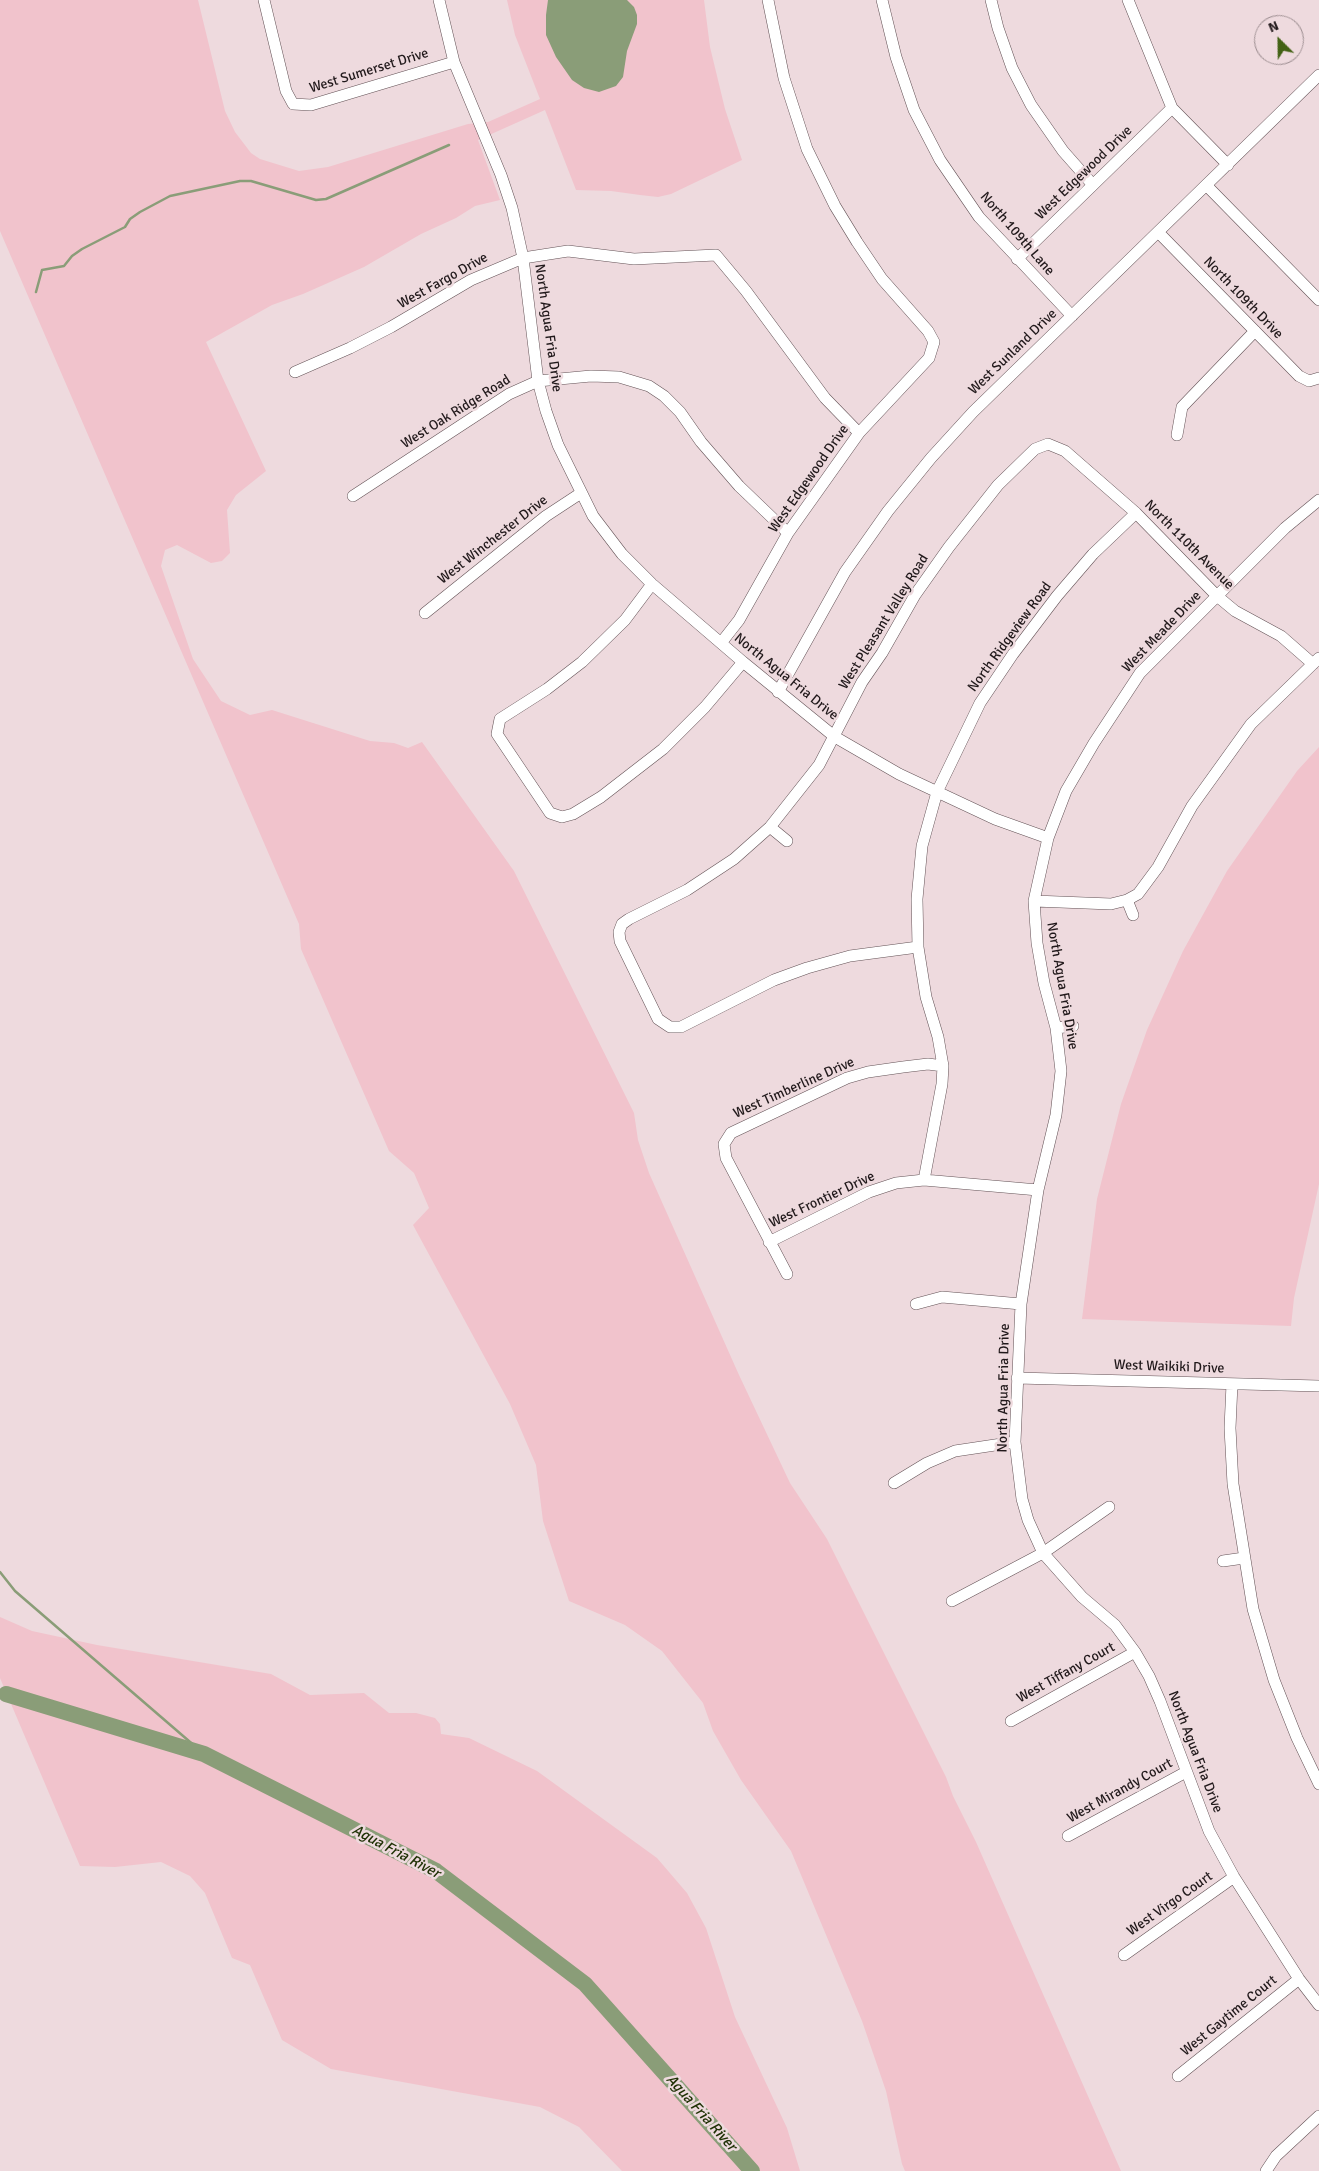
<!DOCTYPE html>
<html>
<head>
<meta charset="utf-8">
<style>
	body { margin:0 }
	#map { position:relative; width:1319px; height:2171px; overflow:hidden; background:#eedade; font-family:Signika,sans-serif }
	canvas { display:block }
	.north { position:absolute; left:1254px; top:15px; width:50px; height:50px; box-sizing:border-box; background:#eedade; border:1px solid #9c8d90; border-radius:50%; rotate:337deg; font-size:14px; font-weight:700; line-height:20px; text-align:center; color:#21191b }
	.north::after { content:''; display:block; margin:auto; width:18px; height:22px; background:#436215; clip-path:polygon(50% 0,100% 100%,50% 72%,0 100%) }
</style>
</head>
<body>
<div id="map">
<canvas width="1319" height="2171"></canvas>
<div class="north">N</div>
</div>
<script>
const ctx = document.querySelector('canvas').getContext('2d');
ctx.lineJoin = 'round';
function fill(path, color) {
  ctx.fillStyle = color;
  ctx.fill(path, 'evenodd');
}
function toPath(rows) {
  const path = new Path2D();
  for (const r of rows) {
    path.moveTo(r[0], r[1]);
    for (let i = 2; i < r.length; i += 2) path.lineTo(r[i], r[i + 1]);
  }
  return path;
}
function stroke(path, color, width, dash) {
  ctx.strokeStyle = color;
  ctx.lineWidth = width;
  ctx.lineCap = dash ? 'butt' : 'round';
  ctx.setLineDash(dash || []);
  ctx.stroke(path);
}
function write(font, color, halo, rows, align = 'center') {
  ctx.font = font + ' Signika,sans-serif';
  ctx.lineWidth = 5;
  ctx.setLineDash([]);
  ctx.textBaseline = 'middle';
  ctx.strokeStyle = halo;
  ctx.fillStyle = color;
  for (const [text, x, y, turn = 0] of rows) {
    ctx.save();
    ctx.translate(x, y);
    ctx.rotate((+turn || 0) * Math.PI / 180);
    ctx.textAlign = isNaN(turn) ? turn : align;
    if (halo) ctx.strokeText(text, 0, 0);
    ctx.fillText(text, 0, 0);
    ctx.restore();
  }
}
const green = toPath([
	[0,0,198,0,225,111,235,132,251,153,260,159,299,171,328,167,468,124,488,122,540,99,515,35,507,0,704,0,710,47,725,109,742,160,671,194,658,197,640,195,611,191,576,190,545,110,478,140,500,200,475,206,456,218,421,234,364,267,303,294,272,305,206,342,266,471,236,495,227,510,230,553,222,561,211,563,177,545,165,550,161,566,193,659,221,701,250,715,272,710,370,741,394,743,408,748,422,742,514,871,634,1113,638,1140,649,1173,739,1375,790,1483,827,1539,946,1777,953,1796,976,1842,1121,2171,905,2171,902,2164,886,2091,862,2021,791,1851,741,1780,713,1731,703,1703,662,1651,625,1625,569,1601,543,1521,536,1465,510,1404,413,1225,429,1208,414,1173,389,1151,301,949,299,924,0,231],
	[1319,747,1319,1184,1294,1298,1291,1326,1082,1319,1097,1199,1121,1104,1147,1030,1183,951,1227,871,1297,771],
	[0,1617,32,1631,97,1645,271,1674,310,1695,364,1693,389,1713,416,1713,435,1718,440,1724,441,1734,469,1738,537,1771,657,1858,687,1893,706,1928,735,2017,787,2128,800,2171,622,2171,579,2127,540,2107,331,2069,282,2040,250,1965,232,1958,205,1893,190,1876,161,1862,115,1867,80,1866,0,1678]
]);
const water = toPath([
	[548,0,627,0,634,7,637,15,637,24,627,51,623,77,616,86,599,92,584,88,572,80,556,57,546,35,546,15]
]);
const stream = toPath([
	[36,292,42,270,64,266,72,256,82,249,125,227,130,219,140,212,170,196,240,181,251,181,316,200,326,199,449,145],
	[0,1572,15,1591,204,1754]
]);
const river = toPath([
	[6,1694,204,1754,436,1871,585,1984,752,2171]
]);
const minor = toPath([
	[264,0,286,91,293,104,311,105,454,62],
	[439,0,454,62,501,175,512,208,523,258,538,381,546,411,558,445,593,516,622,554,652,584,743,662,835,737,899,774,995,819,1048,838],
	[882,0,896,57,914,110,940,160,979,217,1072,316],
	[991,0,998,28,1012,68,1031,105,1063,151,1093,185],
	[1128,0,1172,108,1228,165],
	[1207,186,1319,300],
	[1158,232,1299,376,1309,381,1319,378],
	[1017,259,1172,108],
	[295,372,350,348,391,327,471,280,523,258,568,251,634,259,716,255,746,291,825,398,859,433],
	[1177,435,1182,407,1255,331],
	[353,496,509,394,538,381,591,376,619,377,649,386,664,396,680,412,701,442,739,486,788,533],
	[1319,500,1285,528,1140,673,1094,743,1066,791,1048,838,1034,901,1037,943,1044,983,1056,1028,1061,1071,1056,1115,1038,1190,1021,1304,1015,1442,1022,1499,1028,1520,1043,1553,1082,1597,1115,1625,1135,1652,1149,1676,1160,1701,1209,1831,1234,1877,1299,1979,1319,2005],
	[652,584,625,620,582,662,547,689,500,719,497,734,550,813,562,817,573,814,601,797,663,749,705,707,743,662],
	[425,613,546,516,581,493],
	[721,643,739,620,788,533,859,433,929,358,934,342,928,331,882,279,857,242,835,206,807,149,784,78,768,0],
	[778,692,845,572,888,511,931,458,973,412,1319,75],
	[770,827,787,841],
	[1127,900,1133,915],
	[1034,901,1111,904,1127,900,1138,894,1158,867,1192,806,1251,724,1319,658],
	[918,947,850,956,807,968,774,980,681,1027,670,1027,658,1019,620,941,619,932,622,924,629,919,687,890,734,859,770,827,819,765,862,682,882,653,915,595,949,547,998,485,1035,449,1048,444,1065,451,1136,513,1217,596,1235,611,1281,636,1313,664],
	[1056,1028,1073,1026],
	[924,1180,942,1084,943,1066,938,1037,926,997,918,947,917,899,922,846,937,792,980,703,1013,654,1057,596,1093,554,1136,513],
	[769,1242,869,1192,896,1183,924,1180,1038,1190],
	[787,1274,726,1158,724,1144,731,1133,847,1078,868,1072,903,1067,928,1064,943,1066],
	[916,1304,942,1297,1021,1304],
	[1017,1378,1319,1386],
	[1232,1384,1230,1428,1233,1484,1253,1609,1274,1680,1297,1738,1319,1784],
	[894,1483,927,1463,955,1451,1015,1442],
	[1223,1561,1244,1558],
	[952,1601,1043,1553,1109,1507],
	[1011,1721,1135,1652],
	[1068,1836,1186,1772],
	[1124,1955,1234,1877],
	[1178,2076,1299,1979],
	[1266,2171,1276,2156,1319,2116]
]);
const streetNames = [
	["West Sumerset Drive",369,71,-17],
	["West Edgewood Drive",1084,173,-44],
	["North 109th Lane",1017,234,49],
	["West Fargo Drive",443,281,-29],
	["North 109th Drive",1243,298,46],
	["North Agua Fria Drive",548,328,82],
	["West Sunland Drive",1013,352,-44],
	["West Oak Ridge Road",456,412,-32],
	["West Edgewood Drive",809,479,-55],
	["West Winchester Drive",493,540,-38],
	["North 110th Avenue",1189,545,45],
	["West Pleasant Valley Road",884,622,-58],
	["West Meade Drive",1162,632,-46],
	["North Ridgeview Road",1010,637,-54],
	["North Agua Fria Drive",786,677,39],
	["North Agua Fria Drive",1062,986,80],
	["West Timberline Drive",794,1088,-24],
	["West Frontier Drive",822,1200,-25],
	["West Waikiki Drive",1169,1367,2],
	["North Agua Fria Drive",1004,1388,-89],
	["West Tiffany Court",1066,1673,-29],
	["North Agua Fria Drive",1195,1752,69],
	["West Mirandy Court",1120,1791,-29],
	["West Virgo Court",1170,1904,-35],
	["West Gaytime Court",1229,2016,-39]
];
const waterNames = [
	["Agua Fria River",396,1852,28],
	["Agua Fria River",701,2113,48]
];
fill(green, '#f1c3cc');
fill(water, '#8a9d78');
stroke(stream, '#8a9d78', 2.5);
stroke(river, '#8a9d78', 16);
stroke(minor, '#635256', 12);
stroke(minor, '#fff', 11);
write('14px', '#21191b', '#eedade', streetNames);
write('italic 15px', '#203206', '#eedade', waterNames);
</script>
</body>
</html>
